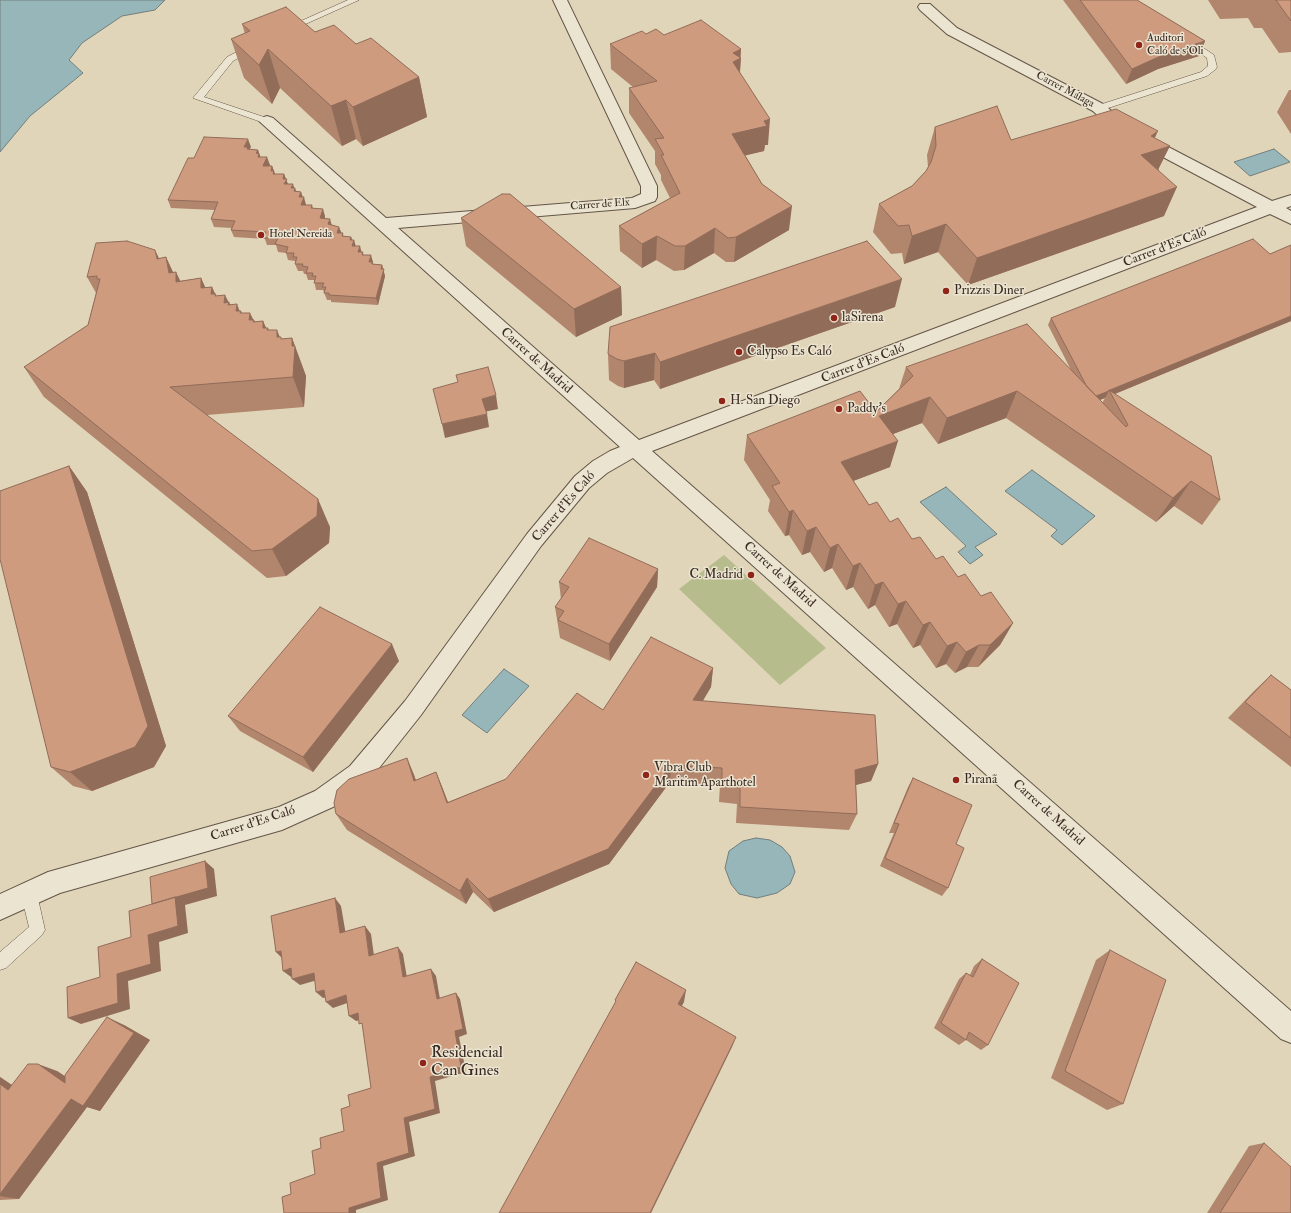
<!DOCTYPE html>
<html>
<head>
<meta charset="utf-8">
<style>
	body { margin:0 }
	canvas { display:block; background:#e0d5b8 }
</style>
</head>
<body>
<canvas width="1291" height="1213"></canvas>
<script>
const ctx = document.querySelector('canvas').getContext('2d');
ctx.lineJoin = 'round';
function fill(path, color) {
  ctx.fillStyle = color;
  ctx.fill(path, 'evenodd');
}
function toPath(rows) {
  const path = new Path2D();
  for (const r of rows) {
    path.moveTo(r[0], r[1]);
    for (let i = 2; i < r.length; i += 2) path.lineTo(r[i], r[i + 1]);
  }
  return path;
}
function stroke(path, color, width, dash) {
  ctx.strokeStyle = color;
  ctx.lineWidth = width;
  ctx.lineCap = dash ? 'butt' : 'round';
  ctx.setLineDash(dash || []);
  ctx.stroke(path);
}
function write(font, color, halo, rows, align = 'center') {
  ctx.font = font + ' "IM FELL Double Pica",serif';
  ctx.lineWidth = 3;
  ctx.setLineDash([]);
  ctx.textBaseline = 'middle';
  ctx.strokeStyle = halo;
  ctx.fillStyle = color;
  for (const [text, x, y, turn = 0] of rows) {
    ctx.save();
    ctx.translate(x, y);
    ctx.rotate((+turn || 0) * Math.PI / 180);
    ctx.textAlign = isNaN(turn) ? turn : align;
    if (halo) ctx.strokeText(text, 0, 0);
    ctx.fillText(text, 0, 0);
    ctx.restore();
  }
}
const green = toPath([
	[724,555,826,648,780,685,679,589]
]);
const water = toPath([
	[0,0,165,0,155,10,122,16,82,43,69,60,83,73,30,116,0,152,0,0],
	[1274,149,1290,162,1250,176,1234,162,1274,149],
	[1032,470,1095,516,1062,545,1051,536,1057,530,1005,491,1032,470],
	[946,487,997,534,975,547,983,555,970,564,958,552,966,546,920,502,946,487],
	[504,669,529,686,487,733,462,715,504,669],
	[756,838,770,840,782,847,790,856,795,872,790,884,777,893,757,898,739,894,731,884,725,868,729,851,743,841,756,838]
]);
const lane = toPath([
	[348,0,359,0,290,31,287,32,283,29,348,0],
	[1187,37,1214,55,1217,67,1216,69,1207,76,1102,110,1096,110,1096,106,1201,72,1208,66,1207,58,1184,42,1183,40,1187,37],
	[252,44,255,45,255,49,233,61,204,97,270,119,270,123,267,124,193,98,227,57,252,44],
	[29,886,34,889,37,894,45,930,42,935,6,968,0,970,0,952,29,927,21,894,24,889,29,886]
]);
const street = toPath([
	[553,0,567,0,657,186,657,197,655,201,635,208,398,228,639,440,1257,207,1114,131,1093,111,947,34,920,10,918,7,920,4,930,4,957,28,1105,105,1126,125,1272,201,1291,195,1291,206,1286,208,1291,211,1291,224,1270,214,652,451,1291,1011,1291,1043,1281,1039,633,458,607,473,589,488,541,546,421,715,368,782,333,807,282,830,60,893,0,920,0,894,48,872,279,807,315,791,350,766,405,701,527,534,575,476,593,461,610,451,620,447,259,121,261,118,267,116,273,118,386,218,632,198,641,194,641,186,553,0]
]);
const wall = toPath([
	[1063,0,1137,0,1205,41,1199,56,1158,69,1126,84],
	[1208,0,1291,0,1291,52,1279,53,1262,28,1254,28,1248,18,1220,19],
	[242,24,315,32,356,44,419,77,427,117,363,146,356,139,342,146,280,88,272,104,244,78,231,39,245,34],
	[646,34,664,35,741,49,740,73,768,145,765,145,764,151,745,155,789,230,734,262,726,262,714,253,684,270,674,271,656,260,642,268,620,251,619,226,670,198,661,180,661,175,655,164,655,151,629,113,629,88,633,87,611,69,610,44],
	[1289,90,1291,90,1291,134,1277,112],
	[935,127,1011,140,1155,138,1164,216,968,285,938,252,904,264,902,253,891,254,873,232,879,204,912,186,926,171,928,167,927,155],
	[251,147,249,149,258,150,260,157,270,165,269,166,272,166,275,174,284,174,288,184,294,188,296,191,301,192,306,205,312,205,313,208,325,216,325,218,344,236,351,237,352,240,354,240,355,246,362,252,364,255,373,262,373,264,382,265,385,276,378,305,331,302,331,300,327,300,323,290,316,290,314,280,308,280,306,274,304,274,303,271,298,271,295,264,295,261,288,260,286,253,278,252,276,245,267,245,265,239,234,237,231,230,232,228,214,227,211,219,215,210,171,208,168,200,194,158],
	[461,218,621,287,622,315,576,337,466,246],
	[1291,245,1291,321,1115,394,1220,500,1202,525,1174,506,1156,522,1006,418,938,444,922,423,893,434,890,467,853,481,869,505,912,539,1013,623,1000,645,978,667,967,667,955,673,946,664,936,668,920,645,913,648,897,624,889,627,875,605,868,609,853,587,846,590,832,568,824,572,810,552,802,555,789,535,785,536,768,511,770,500,744,460,747,435,876,412,899,389,906,367,1071,370,1048,325,1051,318,1270,254],
	[1105,398,1102,403,1100,400],
	[166,257,173,272,180,281,201,278,205,287,212,287,216,296,228,302,230,304,240,311,241,313,254,320,255,322,263,321,266,328,268,330,282,339,292,338,306,376,304,407,207,415,330,527,329,543,286,576,267,578,44,397,24,367,88,325,96,293,87,277],
	[895,307,660,389,654,380,624,388,618,386,609,380,608,354],
	[69,466,87,492,166,746,154,767,92,791,73,786,51,767],
	[658,569,657,587,610,661,560,638,555,607,561,599,559,582],
	[399,661,313,772,240,731,228,716],
	[713,668,711,687,703,701,878,764,871,781,856,785,857,814,849,830,736,823,737,804,719,802,720,785,670,782,609,864,494,912,473,892,466,904,347,830,336,814,407,758,414,775,416,780,436,772,448,802,506,779,603,710],
	[1271,675,1291,690,1291,767,1228,718,1254,691],
	[913,778,956,844,948,888,942,896,880,866,894,833,889,833,908,787],
	[1110,950,1123,1104,1107,1110,1051,1078,1096,960],
	[982,959,988,1045,981,1050,966,1040,959,1045,934,1028,959,979,966,973,970,975,974,966],
	[124,1025,150,1040,100,1111,87,1107,19,1199,0,1200,0,1077,12,1085,57,1071,65,1076],
	[1264,1143,1291,1213,1207,1213,1249,1146]
]);
const shadedWall = toPath([
	[1205,41,1199,56,1158,69,1126,84,1132,69,1165,54],
	[268,49,280,88,272,104,259,65],
	[741,49,740,59,741,58,739,83,731,87,733,53],
	[419,77,427,117,363,146,353,107],
	[346,100,356,139,342,146,331,106],
	[770,119,768,145,765,145,764,151,731,159,732,134,764,121],
	[1158,131,1148,153,1170,146,1156,174,1141,155,1151,136],
	[248,139,251,147,249,150,244,147],
	[258,150,262,161,260,165,256,153],
	[267,157,270,165,266,173,263,166],
	[272,166,277,179,271,171],
	[284,174,289,187,287,191,283,179],
	[293,184,295,190,295,188,298,196,291,188],
	[1177,187,1164,216,968,285,977,258],
	[301,192,303,199,304,197,306,205,304,212,299,197],
	[792,206,789,230,734,262,736,237],
	[323,209,325,216,322,226,320,218],
	[330,219,332,226,328,224],
	[946,224,938,252,904,264,912,236],
	[339,227,342,234,337,233],
	[715,228,714,253,684,270,685,246],
	[657,236,656,260,642,268,642,244],
	[351,237,353,242,354,240,356,247,354,253,350,240],
	[360,246,362,254,358,252],
	[155,250,170,281,157,259],
	[371,255,373,262,373,264,374,269,369,262],
	[166,257,176,279,176,272,191,303,169,273],
	[382,265,385,276,378,305,376,298,381,269],
	[201,278,215,309,201,288],
	[902,279,895,307,660,389,660,362],
	[212,287,229,325,211,294],
	[621,287,622,315,576,337,574,309],
	[225,295,229,303,229,302,242,333,224,303],
	[237,304,240,312,241,311,253,342,236,311],
	[250,313,254,321,254,320,266,351,249,320],
	[1291,316,1291,321,1112,395,1110,390],
	[263,321,267,330,268,328,280,359,263,328],
	[277,330,289,360,277,337],
	[292,338,306,376,304,407,293,377,292,346],
	[655,353,654,380,624,388,624,361],
	[1017,391,1006,418,938,444,947,418],
	[1109,391,1105,398,1089,404,1093,397],
	[496,395,498,409,484,412,482,399],
	[930,397,922,423,872,442,879,416],
	[487,414,489,427,445,438,442,424],
	[898,441,890,467,835,488,841,462],
	[69,466,87,492,166,746,154,767,92,791,70,772],
	[1191,481,1174,506,1156,522,1173,498],
	[318,499,330,527,329,543,286,576,272,549],
	[793,510,789,535,785,536,789,512],
	[816,527,810,552,802,555,807,531],
	[838,544,832,568,824,572,830,548],
	[860,563,853,587,846,590,853,566],
	[658,569,657,587,610,661,609,644],
	[883,582,875,605,868,609,875,585],
	[906,601,897,624,889,627,898,604],
	[930,622,920,645,913,648,923,625],
	[1013,623,1000,645,978,667,990,645],
	[957,642,946,664,936,668,947,646],
	[392,644,399,661,313,772,303,757],
	[979,645,967,667,955,673,966,652],
	[713,668,711,687,692,718,693,700],
	[407,758,414,775,421,797,414,781],
	[878,764,871,781,848,787,855,770],
	[671,765,670,782,609,864,494,912,488,899],
	[436,772,443,789,454,819,447,803],
	[205,861,214,869,217,896,185,905,188,933,159,942,161,971,128,981,130,1009,81,1024,68,1018,117,974,148,935,162,911],
	[467,878,473,892,466,904,460,891],
	[335,898,341,906,347,941,340,933],
	[365,926,371,934,375,963,369,956],
	[398,947,403,954,408,984,403,977],
	[281,951,283,959,276,952],
	[291,968,298,975,291,977,283,971],
	[431,969,436,976,441,1005,437,999],
	[314,973,321,979,300,985,292,979],
	[324,990,331,996,323,998,316,992],
	[686,990,684,1002,677,1015,678,1004],
	[456,993,460,999,467,1034,459,1037,466,1072,435,1081,440,1113,409,1122,415,1156,383,1166,388,1200,356,1210,356,1213,349,1213,349,1208,430,1077,455,1031],
	[346,995,353,1001,333,1008,326,1002],
	[358,1013,364,1019,356,1021,349,1016],
	[107,1017,124,1025,150,1040,100,1111,87,1107,19,1199,0,1196,0,1194],
	[736,1037,732,1047,651,1213,650,1213],
	[38,1064,57,1071,83,1089,65,1083],
	[0,1077,28,1096,8,1090,0,1084]
]);
const building = toPath([
	[1080,0,1137,0,1205,41,1165,54,1132,69,1080,0],
	[1276,0,1291,0,1291,21,1276,0],
	[286,7,315,32,334,25,356,44,371,38,419,77,353,107,346,100,331,106,268,49,259,65,231,39,250,31,242,24,286,7],
	[701,20,741,49,733,53,741,58,733,62,770,119,764,121,767,126,732,134,762,184,792,206,736,237,728,238,715,228,685,246,675,246,657,236,642,244,619,226,680,193,661,155,664,155,655,139,664,138,629,88,657,81,610,44,642,31,646,34,656,29,664,35,701,20],
	[997,106,1011,140,1116,109,1158,131,1151,136,1170,146,1141,155,1177,187,977,258,946,224,912,236,909,225,898,226,879,204,912,186,926,171,931,162,936,146,935,127,997,106],
	[204,137,248,139,244,147,248,147,247,149,258,150,256,153,259,154,258,157,267,157,263,166,272,166,271,171,274,171,273,174,284,174,283,179,287,179,284,184,293,184,291,188,295,188,294,191,301,192,299,197,304,197,301,205,312,205,311,208,323,209,320,218,330,219,328,224,339,227,337,233,343,233,342,236,351,237,350,240,354,240,352,246,360,246,358,252,363,252,362,255,371,255,369,262,372,262,372,264,382,265,381,269,384,269,376,298,329,295,329,293,324,293,326,287,322,287,324,283,314,283,316,276,312,276,313,273,306,273,308,267,302,266,303,264,295,264,297,257,293,257,294,253,286,253,288,247,275,244,278,238,264,238,266,232,231,230,235,221,211,219,218,202,168,200,188,158,194,158,204,137],
	[502,194,510,194,621,287,574,309,461,218,502,194],
	[1253,239,1270,254,1291,245,1291,316,1110,390,1109,390,1109,391,1096,396,1087,387,1051,318,1253,239],
	[127,241,155,250,157,259,166,257,169,273,176,272,176,282,201,278,201,288,212,287,211,294,216,294,215,296,225,295,224,303,229,302,228,305,237,304,236,311,241,311,240,313,250,313,249,320,254,320,253,322,263,321,263,328,268,328,267,330,277,330,277,337,281,337,281,339,292,338,292,346,295,346,293,377,170,387,318,499,317,516,272,549,252,551,24,367,88,325,100,279,97,279,97,276,87,277,96,243,127,241],
	[867,241,902,279,660,362,655,353,624,361,617,359,608,354,610,327,867,241],
	[1027,324,1126,427,1128,425,1109,390,1211,456,1220,500,1191,481,1173,498,1017,391,947,418,930,397,879,416,898,441,841,462,869,505,877,502,890,522,898,518,912,539,920,537,936,559,943,556,958,577,965,574,981,596,991,592,1013,623,990,645,979,645,966,652,957,642,947,646,930,622,923,625,906,601,898,604,883,582,875,585,860,563,853,566,838,544,830,548,816,527,807,531,793,510,789,512,772,486,780,483,747,435,860,391,876,412,913,376,906,367,1027,324],
	[488,367,496,395,482,399,487,414,442,424,433,389,458,382,456,375,488,367],
	[69,466,148,726,135,747,70,772,51,767,0,559,0,491,69,466],
	[589,538,658,569,609,644,558,620,564,611,555,607,569,587,559,582,589,538],
	[320,607,392,644,303,757,228,716,320,607],
	[651,637,713,668,693,700,875,715,878,764,855,770,857,814,740,807,740,787,722,786,722,768,671,765,608,849,488,899,467,878,460,891,336,814,334,803,337,790,349,779,407,758,414,781,436,772,447,803,506,779,577,693,603,710,651,637],
	[1271,675,1291,690,1291,738,1245,702,1271,675],
	[913,778,972,805,956,844,964,848,948,888,885,858,899,824,894,823,913,778],
	[205,861,208,888,152,904,150,877,205,861],
	[175,897,178,926,148,935,151,964,117,974,118,1003,68,1018,67,987,100,977,98,947,131,937,129,911,175,897],
	[335,898,340,933,365,926,369,956,398,947,403,977,431,969,437,999,456,993,463,1029,455,1031,461,1067,430,1077,435,1109,404,1118,409,1153,377,1163,381,1198,349,1208,349,1213,284,1213,282,1197,291,1194,290,1183,315,1174,312,1151,321,1148,320,1138,344,1131,341,1109,350,1106,348,1095,371,1088,362,1023,359,1024,358,1013,349,1016,346,995,326,1002,324,990,316,992,314,973,292,979,291,968,283,971,281,951,276,952,271,916,335,898],
	[1110,950,1166,980,1123,1104,1065,1071,1110,950],
	[982,959,1019,983,988,1045,969,1032,966,1040,941,1023,966,973,973,977,982,959],
	[636,962,686,990,678,1004,736,1037,650,1213,499,1213,616,1001,615,1000,636,962],
	[107,1017,134,1033,83,1106,71,1099,0,1194,0,1084,8,1090,28,1064,38,1064,65,1083,65,1075,107,1017],
	[1264,1143,1291,1167,1291,1213,1220,1213,1264,1143]
]);
const markers = [
	[1139,45,4,"#8f2418"],
	[261,235,4,"#8f2418"],
	[946,291,4,"#8f2418"],
	[834,318,4,"#8f2418"],
	[739,352,4,"#8f2418"],
	[722,401,4,"#8f2418"],
	[839,409,4,"#8f2418"],
	[751,575,4,"#8f2418"],
	[646,775,4,"#8f2418"],
	[956,780,4,"#8f2418"],
	[423,1063,4,"#8f2418"]
];
const farPoinames = [
	["Auditori",1147,39],
	["Caló de s’Oli",1147,52],
	["Hotel Nereida",269,235]
];
const farStreetnames = [
	["Carrer Málaga",1065,90,28],
	["Carrer de Elx",600,205,-4]
];
const streetNames = [
	["Carrer d'Es Caló",1165,248,-21],
	["Carrer de Madrid",536,361,42],
	["Carrer d'Es Caló",863,364,-21],
	["Carrer d'Es Caló",564,507,-49],
	["Carrer de Madrid",779,575,42],
	["Carrer de Madrid",1048,813,42],
	["Carrer d'Es Caló",253,824,-18]
];
const poiNames = [
	["Prizzis Diner",954,291],
	["laSirena",842,318],
	["Calypso Es Caló",747,352],
	["H. San Diego",730,401],
	["Paddy's",847,409],
	["C. Madrid",743,575,"right"],
	["Vibra Club",654,768],
	["Maritim Aparthotel",654,783],
	["Piranã",964,780]
];
const nearPoinames = [
	["Residencial",431,1054],
	["Can Gines",431,1072]
];
fill(green, '#b6bc8c');
fill(water, '#97b6b9');
stroke(water, '#727e7d', 1);
stroke(lane, '#645548', 1);
stroke(street, '#645548', 2);
fill(lane, '#ebe4d1');
fill(street, '#ebe4d1');
fill(wall, '#b2856d');
fill(shadedWall, '#916c59');
fill(building, '#cf9b7f');
stroke(building, '#916c59', 1);
for (const [x, y, r, color] of markers) {
  const dot = new Path2D();
  dot.arc(x, y, r, 0, 2 * Math.PI);
  ctx.fillStyle = color;
  ctx.fill(dot);
  stroke(dot, '#ebe4d1', 1.5);
}
write('11px', '#3a2a22', '#ebe4d1', farPoinames, 'left');
write('11px', '#3a2a22', '#ebe4d1', farStreetnames);
write('13px', '#3a2a22', '#ebe4d1', streetNames);
write('13px', '#3a2a22', '#ebe4d1', poiNames, 'left');
write('16px', '#3a2a22', '#ebe4d1', nearPoinames, 'left');
</script>
</body>
</html>
